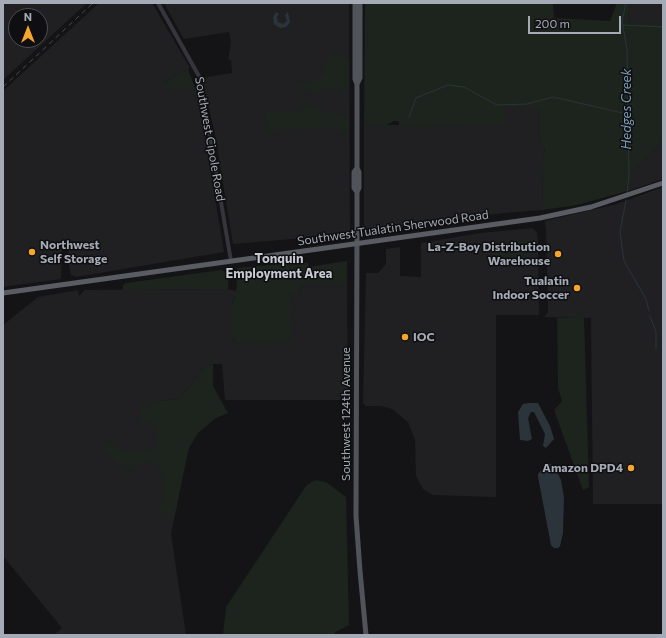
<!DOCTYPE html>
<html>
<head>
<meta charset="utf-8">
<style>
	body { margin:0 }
	#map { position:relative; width:666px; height:638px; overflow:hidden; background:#141416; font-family:Commissioner,sans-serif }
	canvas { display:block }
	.frame { position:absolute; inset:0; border:4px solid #a5abb6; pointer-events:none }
	.north { position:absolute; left:8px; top:8px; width:40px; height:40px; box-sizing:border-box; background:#0f0f11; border:1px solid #4b4d53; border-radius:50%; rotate:0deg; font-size:11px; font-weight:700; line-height:16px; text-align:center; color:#a5abb6 }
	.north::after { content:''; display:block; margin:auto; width:14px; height:18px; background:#f6a62c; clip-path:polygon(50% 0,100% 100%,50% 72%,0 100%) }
	.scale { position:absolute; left:528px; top:16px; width:93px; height:18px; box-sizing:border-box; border:2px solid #a5abb6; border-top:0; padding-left:5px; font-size:12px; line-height:14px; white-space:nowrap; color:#a5abb6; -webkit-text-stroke:3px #0f0f11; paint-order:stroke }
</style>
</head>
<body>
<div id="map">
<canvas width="666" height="638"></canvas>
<div class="frame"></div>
<div class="north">N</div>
<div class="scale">200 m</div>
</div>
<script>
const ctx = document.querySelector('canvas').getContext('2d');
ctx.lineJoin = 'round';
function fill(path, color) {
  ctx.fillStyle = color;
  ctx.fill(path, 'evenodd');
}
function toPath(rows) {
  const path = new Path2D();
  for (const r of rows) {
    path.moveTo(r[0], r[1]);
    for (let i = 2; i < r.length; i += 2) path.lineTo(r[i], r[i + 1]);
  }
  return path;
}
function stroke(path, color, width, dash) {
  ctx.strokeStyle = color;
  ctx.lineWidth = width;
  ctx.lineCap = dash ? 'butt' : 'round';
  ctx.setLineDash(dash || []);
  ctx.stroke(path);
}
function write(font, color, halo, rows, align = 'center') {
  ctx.font = font + ' Commissioner,sans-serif';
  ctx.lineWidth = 3;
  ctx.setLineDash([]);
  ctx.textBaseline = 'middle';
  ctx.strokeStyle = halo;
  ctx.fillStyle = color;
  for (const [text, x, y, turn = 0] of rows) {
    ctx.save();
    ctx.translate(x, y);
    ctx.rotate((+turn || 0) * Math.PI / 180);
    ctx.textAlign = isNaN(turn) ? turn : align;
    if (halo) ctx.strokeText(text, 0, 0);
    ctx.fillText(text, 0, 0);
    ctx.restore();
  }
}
const built = toPath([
	[3,3,87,3,3,80],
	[16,16,40,16,40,40,16,40],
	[99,3,152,3,190,68,165,82,165,88,197,88,224,252,76,277,71,275,69,266,68,241,62,240,61,279,3,287,3,91],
	[164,3,349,3,350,234,233,244,215,134,202,78,232,73,231,60,228,60,231,43,229,32,184,39],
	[630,3,663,3,663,23,630,23,628,21],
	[504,108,539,108,540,142,545,148,542,167,543,210,503,213,370,231,364,226,364,122,370,125,504,125],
	[663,141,663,179,631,190,631,173],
	[663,187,663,504,593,504,591,318,544,317,548,312,546,231,545,221,617,204],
	[532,228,537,232,538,244,539,315,496,315,496,497,433,495,423,489,416,476,415,440,408,422,392,409,381,406,366,406,363,403,366,273,378,273,386,264,386,249,400,247,400,276,421,277,421,243,481,233],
	[305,283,347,283,348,400,225,400,222,364,213,364,204,368,179,399,159,401,185,409,183,475,171,534,186,635,54,635,62,628,3,556,3,325,38,297,78,290,79,296,85,290,228,289,236,291,232,304,232,338,236,342,290,341,290,301,293,294,298,294,301,285]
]);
const green = toPath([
	[365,3,553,3,554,18,610,21,617,3,630,3,628,21,630,23,663,23,663,141,631,173,631,190,577,205,543,210,542,167,545,148,540,142,539,108,504,108,504,125,399,126,399,121,394,121,385,126,369,125,364,122],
	[337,51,341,56,349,59,349,89,322,90,313,93,304,89,295,89,299,85,317,79,324,75,326,59],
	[188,69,195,88,165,88,165,82],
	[304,104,349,118,349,136,334,127,265,131,266,112,301,111],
	[527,237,530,240,532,250,523,260,509,267,492,266,490,258,498,248,518,241,521,241],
	[347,261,347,283,305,283,301,285,298,294,293,294,290,302,291,340,289,342,236,342,232,338,231,309,237,286,237,268,300,262,308,263,309,267],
	[221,270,229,273,228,289,123,290,123,285,126,283],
	[584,317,589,487,583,490,554,410,562,401,558,388,557,318],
	[213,364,213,386,228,413,216,418,198,433,189,448,174,518,157,512,164,498,161,469,152,462,129,468,117,463,102,447,109,443,128,452,155,449,158,431,151,423,140,422,140,409,159,401,179,399,204,368],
	[315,480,326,482,346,497,349,625,335,632,334,635,223,635,226,607,306,486]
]);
const water = toPath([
	[276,12,279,14,277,17,278,22,283,24,287,21,285,15,288,12,290,22,286,27,280,28,274,24,273,17],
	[529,403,538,403,550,426,554,439,546,448,543,446,545,434,534,412,531,412,528,418,532,439,528,441,520,440,518,412,523,404],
	[548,463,551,464,556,470,561,480,564,497,563,533,560,546,558,548,554,548,551,545,538,477,538,474]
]);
const stream = toPath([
	[626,3,622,21,627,49,629,176,627,193],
	[623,25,663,27],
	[409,117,416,98,448,85,464,87,497,105,527,104,553,97,627,114],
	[626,200,620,232,624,261,646,299,649,311],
	[650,316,656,332,656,349]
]);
const tertiary = toPath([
	[158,3,200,78,231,261]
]);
const primary = toPath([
	[355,3,355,79,357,84],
	[357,168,354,172,354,188,357,192,357,236,356,516,360,571,366,635],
	[357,192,359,188,359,172,357,168,357,84,360,78,360,3]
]);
const trunk = toPath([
	[3,293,540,218,591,207,663,183]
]);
const rail = toPath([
	[3,87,93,3]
]);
const markers = [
	[32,252,4,"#f6a62c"],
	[558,254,4,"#f6a62c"],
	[577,288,4,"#f6a62c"],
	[405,337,4,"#f6a62c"],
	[631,468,4,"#f6a62c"]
];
const streetNames = [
	["Southwest Cipole Road",210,139,80],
	["Southwest Tualatin Sherwood Road",393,228,-8],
	["Southwest 124th Avenue",346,414,-90]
];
const poiNames = [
	["Northwest",40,245,"left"],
	["Self Storage",40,259,"left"],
	["La-Z-Boy Distribution",550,247],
	["Warehouse",550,261],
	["Tualatin",569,281],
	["Indoor Soccer",569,295],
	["IOC",413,337,"left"],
	["Amazon DPD4",623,468]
];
const waterNames = [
	["Hedges Creek",627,109,-90]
];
const neighbourhoodNames = [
	["Tonquin",279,259],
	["Employment Area",279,274]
];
fill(built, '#202023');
fill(green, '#1c241d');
fill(water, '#2a343a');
stroke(stream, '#2a343a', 1);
stroke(tertiary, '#35363b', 4);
stroke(primary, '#51535a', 5);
stroke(trunk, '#595c63', 5);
stroke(rail, '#484a50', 1, [5, 4]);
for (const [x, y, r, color] of markers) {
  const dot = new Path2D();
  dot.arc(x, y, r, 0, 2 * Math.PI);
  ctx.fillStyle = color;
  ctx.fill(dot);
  stroke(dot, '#0f0f11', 1.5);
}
write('12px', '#a5abb6', '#0f0f11', streetNames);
write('bold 12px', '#a5abb6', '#0f0f11', poiNames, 'right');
write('italic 13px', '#7b9cb3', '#0f0f11', waterNames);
write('bold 13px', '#c6cad2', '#0f0f11', neighbourhoodNames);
</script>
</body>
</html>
